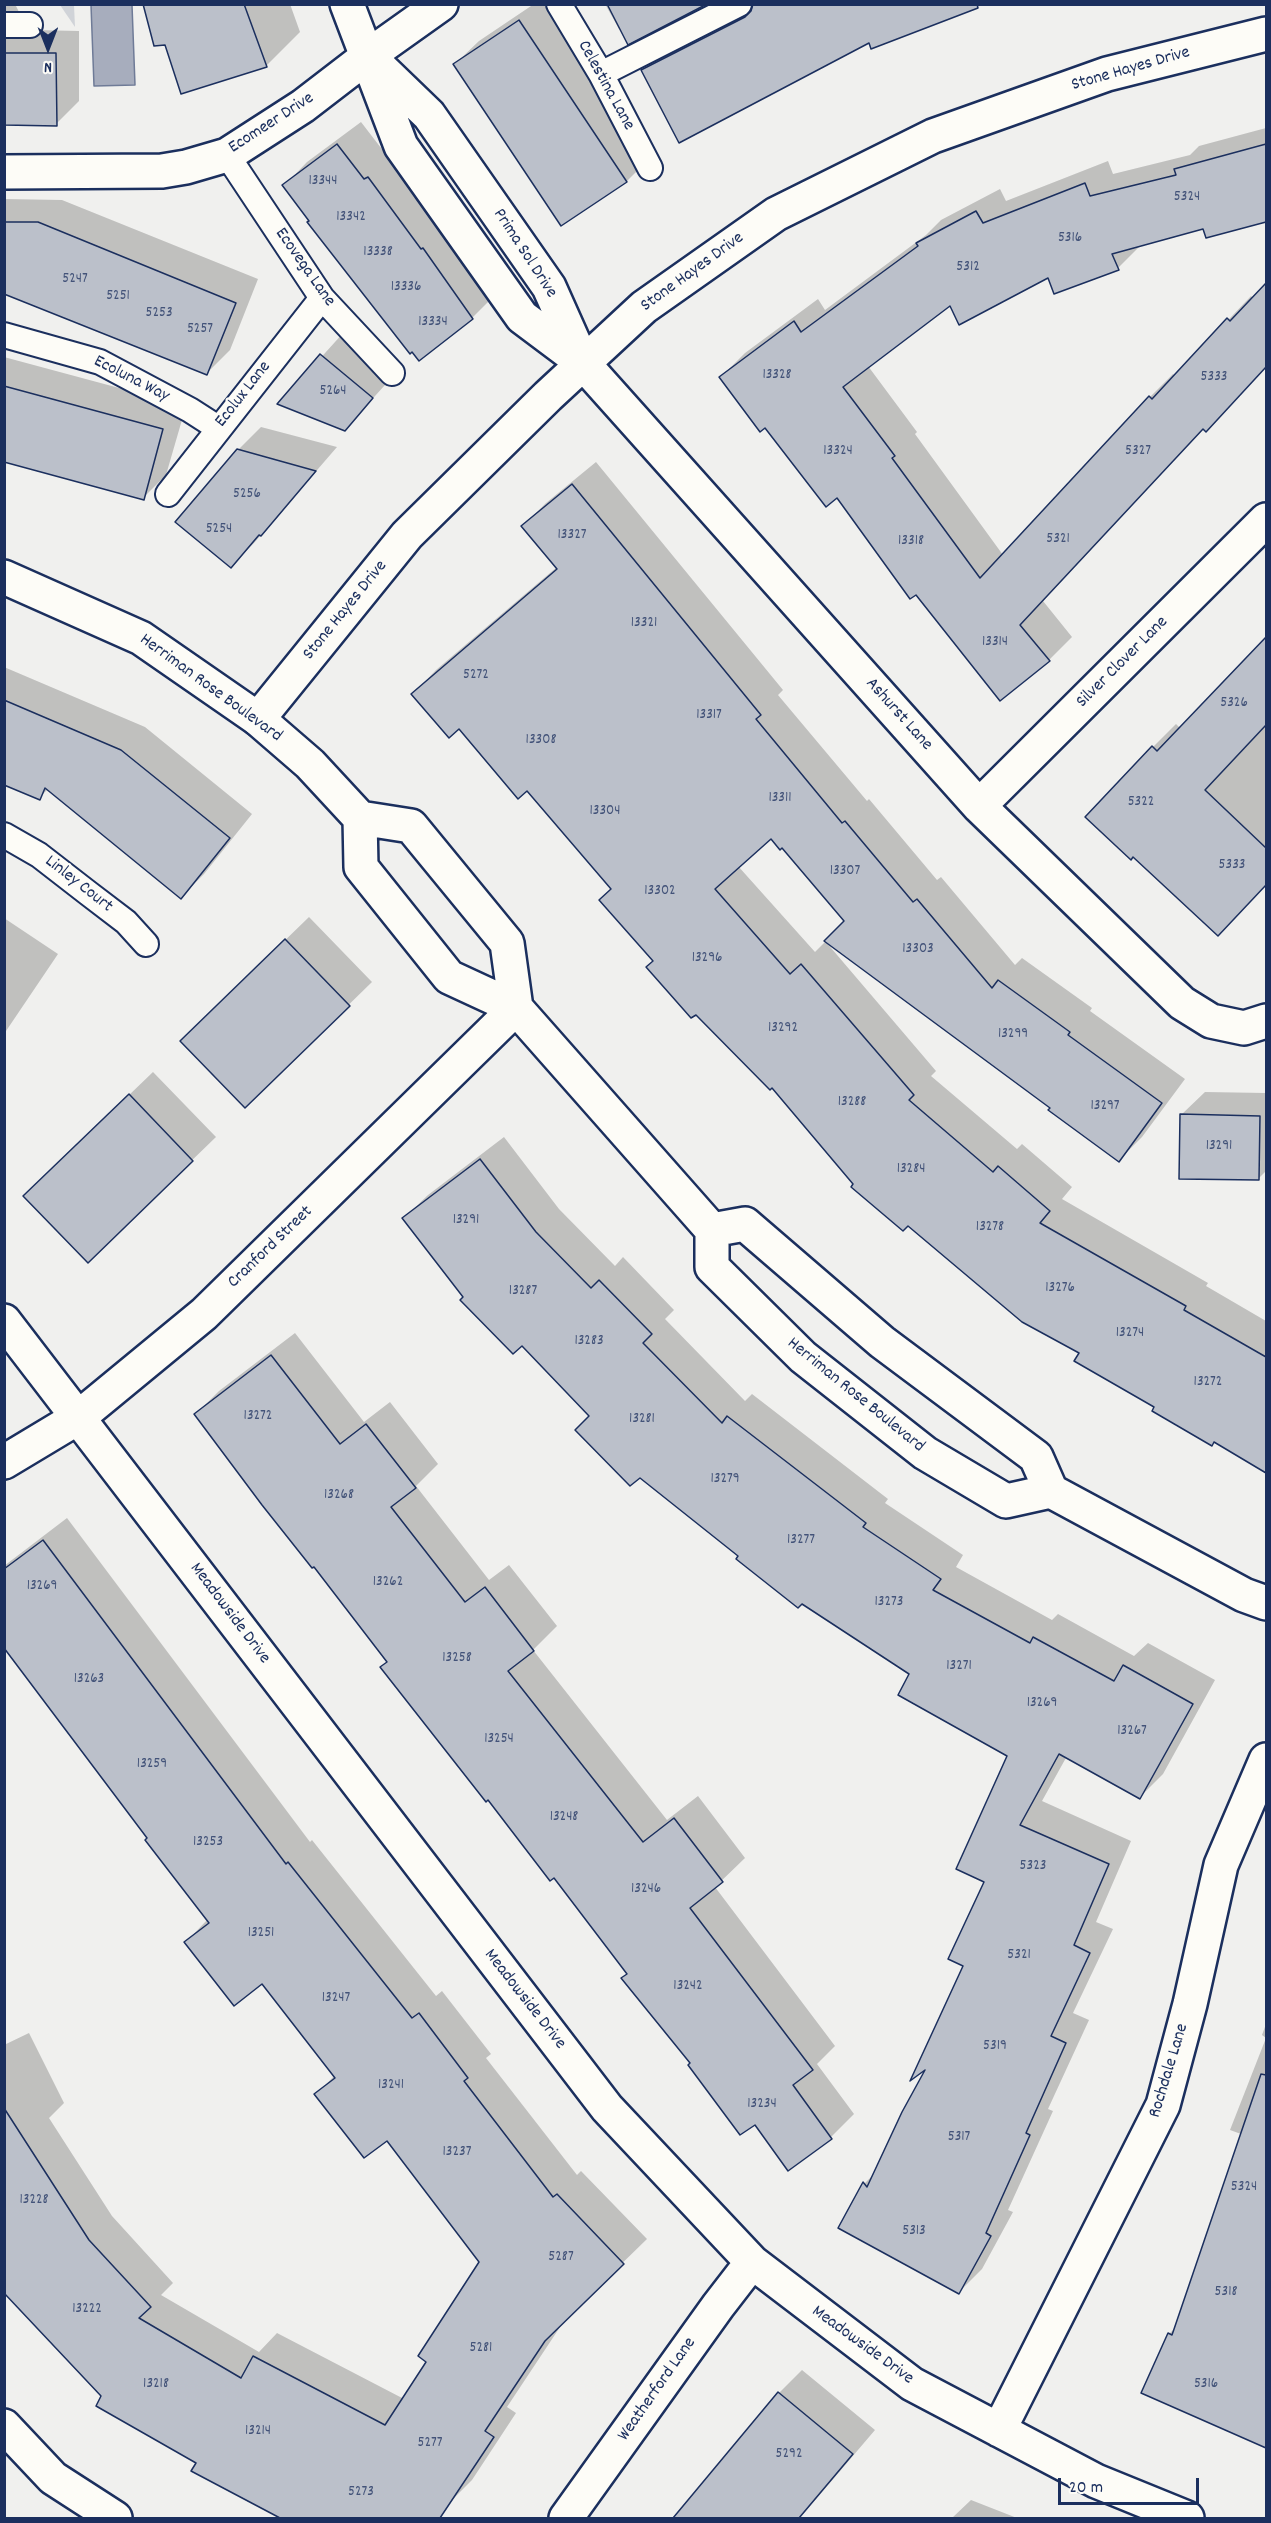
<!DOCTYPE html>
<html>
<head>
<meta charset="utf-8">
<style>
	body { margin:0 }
	#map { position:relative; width:1271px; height:2523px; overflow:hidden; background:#f0f0ee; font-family:Dekko,sans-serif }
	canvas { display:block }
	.frame { position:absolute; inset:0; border:6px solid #1b2f5e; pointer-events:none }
	.north { position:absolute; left:18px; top:18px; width:60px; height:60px; -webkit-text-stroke:4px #fdfcf7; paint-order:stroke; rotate:180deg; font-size:16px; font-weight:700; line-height:24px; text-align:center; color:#1b2f5e }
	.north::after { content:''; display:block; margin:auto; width:21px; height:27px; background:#1b2f5e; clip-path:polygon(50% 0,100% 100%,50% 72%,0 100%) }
	.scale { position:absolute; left:1058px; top:2478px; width:141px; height:27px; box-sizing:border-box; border:3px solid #1b2f5e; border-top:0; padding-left:8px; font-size:18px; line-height:21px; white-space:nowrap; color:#1b2f5e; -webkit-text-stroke:4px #fdfcf7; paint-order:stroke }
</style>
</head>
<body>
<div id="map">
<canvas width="1271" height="2523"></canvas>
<div class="frame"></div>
<div class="north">N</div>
<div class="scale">20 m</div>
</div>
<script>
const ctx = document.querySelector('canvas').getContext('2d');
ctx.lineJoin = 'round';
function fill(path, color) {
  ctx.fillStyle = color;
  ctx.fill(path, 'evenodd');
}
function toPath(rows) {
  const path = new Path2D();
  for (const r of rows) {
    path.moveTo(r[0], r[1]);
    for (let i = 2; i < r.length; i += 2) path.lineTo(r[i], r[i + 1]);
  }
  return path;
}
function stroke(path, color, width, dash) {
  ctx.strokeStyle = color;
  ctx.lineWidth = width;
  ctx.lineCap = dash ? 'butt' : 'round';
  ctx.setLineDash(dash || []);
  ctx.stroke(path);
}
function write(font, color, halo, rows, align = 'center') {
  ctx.font = font + ' Dekko,sans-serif';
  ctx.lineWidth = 4.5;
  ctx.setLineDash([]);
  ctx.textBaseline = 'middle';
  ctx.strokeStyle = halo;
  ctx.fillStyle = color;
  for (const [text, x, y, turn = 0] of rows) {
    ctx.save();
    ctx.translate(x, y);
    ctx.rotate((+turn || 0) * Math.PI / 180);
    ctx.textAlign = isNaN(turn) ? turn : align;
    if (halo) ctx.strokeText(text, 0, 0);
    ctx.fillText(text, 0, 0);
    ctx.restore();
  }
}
const green = toPath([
	[60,5,74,5,75,27]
]);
const water = toPath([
	[91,5,132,5,135,85,94,86,91,5]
]);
const shadow = toPath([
	[4,4,15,4,20,14,35,30,79,31,79,101,56,124,4,124],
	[144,4,290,4,300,32,266,66,166,43],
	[534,4,547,4,650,158,627,181,562,224,455,64,479,41],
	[605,4,703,4,619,29],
	[749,4,983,4,872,47,870,41,643,70,666,47],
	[361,122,388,157,391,155,495,295,472,318,311,220,284,186,307,162],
	[1266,128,1266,221,1207,236,1204,227,1142,244,1118,268,1049,275,950,304,868,366,917,432,915,434,1003,555,1150,397,1173,374,1175,376,1251,296,1253,298,1266,285,1266,367,1229,406,1204,428,1043,601,1072,637,1049,660,838,496,765,426,721,377,745,353,818,299,825,310,926,235,941,220,1000,189,1006,201,1108,161,1113,174,1190,155,1199,146],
	[4,199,62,200,258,279,230,350,207,373,11,295,4,295],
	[344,332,395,374,345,429,280,403],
	[4,357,186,406,166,475,143,498,4,461],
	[261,427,337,447,254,543,231,566,238,450],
	[596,462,783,690,778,695,867,801,869,799,937,880,941,877,1015,965,1022,958,1092,1008,1090,1011,1185,1079,1142,1137,1119,1160,1052,1107,826,942,936,1071,931,1076,1017,1149,1022,1144,1072,1187,1062,1199,1208,1283,1206,1286,1266,1321,1266,1471,1157,1407,1081,1353,855,1184,772,1086,654,961,613,889,528,789,459,727,413,694,436,670,557,567,523,526,546,503],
	[771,837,782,846,846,921,815,952,738,866],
	[1266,638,1266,884,1241,911,1153,747,1176,724,1180,728],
	[4,667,145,727,252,814,204,874,181,897,48,789,39,798,4,783],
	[309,917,372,982,245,1106,205,1018],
	[4,918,58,954,4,1034],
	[153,1072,216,1137,88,1261,48,1173],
	[1205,1092,1266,1093,1266,1171,1258,1179,1181,1115],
	[504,1137,559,1209,615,1266,623,1257,674,1310,665,1319,745,1401,752,1394,888,1499,885,1503,963,1555,956,1567,1052,1620,1058,1614,1134,1656,1148,1643,1215,1680,1163,1774,1140,1797,1067,1756,1042,1801,1131,1841,1096,1922,1113,1929,1073,2013,1089,2020,1048,2109,1053,2111,1008,2210,1013,2212,982,2269,959,2292,840,2228,865,2183,876,2172,929,2065,965,1966,986,1881,1009,1755,911,1674,740,1556,591,1416,522,1344,465,1297,404,1218,428,1195],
	[295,1333,364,1422,390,1402,438,1464,416,1486,489,1580,509,1565,557,1626,533,1650,667,1820,698,1796,745,1858,715,1887,835,2046,817,2064,854,2114,831,2137,692,2063,629,1973,196,1414,219,1391],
	[67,1518,310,1842,312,1840,436,1996,442,1991,491,2054,486,2058,577,2175,581,2171,647,2239,566,2318,507,2407,516,2413,472,2480,448,2504,438,2518,284,2518,193,2471,198,2462,103,2396,4,2286,4,2045,29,2033,64,2103,49,2118,112,2216,173,2283,161,2295,259,2352,277,2333,404,2399,429,2362,481,2262,387,2139,316,2095,335,2075,263,1981,186,1942,208,1919,4,1648,4,1566],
	[1266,2024,1266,2038,1262,2035],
	[1266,2038,1266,2447,1143,2393,1169,2334,1176,2327,1241,2134,1230,2130],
	[802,2370,875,2430,800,2518,673,2518,779,2393],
	[971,2500,1017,2518,952,2518]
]);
const building = toPath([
	[143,4,244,4,267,67,181,94,165,45,154,46,143,4],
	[607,4,707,4,628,45,607,4],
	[753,4,977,4,978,8,871,49,869,43,679,143,641,70,745,17,751,11,753,4],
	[519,20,627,182,561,226,453,64,519,20],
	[4,53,56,53,57,126,4,125,4,53],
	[337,144,364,179,368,177,421,249,423,248,473,319,419,361,412,352,410,354,307,222,309,221,282,185,337,144],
	[1266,144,1266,222,1206,238,1203,229,1112,254,1119,270,1054,294,1048,278,959,325,950,306,843,387,895,456,892,458,980,578,1149,396,1152,399,1227,318,1230,321,1266,283,1266,367,1206,432,1203,429,1020,625,1050,661,1000,701,916,595,910,599,837,498,826,507,765,428,760,432,719,377,794,321,801,332,918,246,916,243,976,211,983,223,1085,183,1090,196,1176,175,1174,169,1266,144],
	[4,222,38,222,236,303,207,375,4,294,4,222],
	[320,354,373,398,345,431,277,404,320,354],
	[4,386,163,429,144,500,4,462,4,386],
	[237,449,316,471,261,536,259,535,231,568,175,522,237,449],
	[572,484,761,715,756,719,842,823,845,821,913,902,917,899,992,988,998,980,1070,1032,1068,1035,1162,1103,1119,1162,1048,1110,1050,1108,824,941,844,921,782,848,780,850,771,839,715,889,790,974,801,964,914,1095,909,1100,993,1172,998,1166,1050,1211,1040,1223,1186,1306,1184,1310,1266,1357,1266,1473,1214,1442,1212,1446,1152,1411,1154,1407,1074,1361,1079,1353,1022,1322,908,1226,903,1231,851,1187,853,1184,772,1088,770,1090,696,1015,691,1018,646,967,653,961,599,900,611,889,527,791,518,799,459,729,449,738,411,694,557,569,521,526,572,484],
	[1266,637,1266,725,1205,790,1266,848,1266,885,1218,936,1133,857,1131,860,1085,817,1152,746,1157,751,1266,637],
	[4,700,121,750,230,838,181,899,45,788,40,800,4,785,4,700],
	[285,939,350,1006,245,1108,180,1041,285,939],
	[129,1094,193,1161,88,1263,23,1196,129,1094],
	[1180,1114,1260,1116,1259,1180,1179,1179,1180,1114],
	[480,1159,536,1232,591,1288,599,1280,652,1334,643,1343,722,1423,727,1416,866,1523,863,1527,941,1579,933,1590,1030,1643,1033,1637,1114,1681,1123,1665,1193,1704,1140,1799,1059,1754,1020,1825,1109,1864,1074,1945,1090,1953,1051,2036,1066,2043,1026,2133,1030,2135,986,2233,991,2236,959,2294,838,2228,863,2182,867,2187,902,2112,925,2070,910,2081,963,1966,948,1959,984,1882,956,1869,1007,1756,898,1695,909,1674,802,1604,798,1608,736,1559,738,1556,640,1478,630,1486,575,1430,589,1416,522,1346,513,1354,460,1300,463,1297,402,1218,480,1159],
	[271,1355,340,1444,366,1424,416,1488,391,1507,465,1602,485,1587,534,1651,508,1671,643,1842,674,1818,723,1882,690,1908,813,2070,793,2085,832,2139,788,2171,755,2125,740,2135,688,2065,690,2063,621,1978,627,1974,554,1878,550,1881,488,1800,486,1802,380,1667,387,1662,314,1567,312,1568,262,1505,194,1414,271,1355],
	[43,1540,286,1864,288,1862,412,2018,419,2013,468,2078,464,2081,553,2197,557,2194,624,2264,545,2341,485,2431,494,2437,440,2518,280,2518,191,2471,196,2463,96,2406,101,2396,4,2293,4,2108,89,2240,151,2307,139,2318,241,2378,253,2356,385,2425,426,2362,418,2356,479,2262,387,2141,364,2158,314,2094,335,2078,262,1984,234,2006,184,1942,209,1923,145,1840,147,1838,4,1648,4,1569,43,1540],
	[1261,2074,1266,2075,1266,2448,1141,2393,1168,2333,1172,2335,1261,2074],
	[778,2392,853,2454,799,2518,673,2518,778,2392]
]);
const service = toPath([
	[559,4,601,74,650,168],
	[4,25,30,25],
	[601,74,739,4],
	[227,155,322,298,392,373],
	[4,335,100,362,190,410,218,428],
	[168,494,322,298],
	[4,835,39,855,88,893,126,922,146,944]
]);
const minor = toPath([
	[347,4,401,146,522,317,582,362,979,806,1182,1003,1211,1021,1244,1028,1266,1021],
	[373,61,429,115,549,287,582,361],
	[4,172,162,171,186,167,227,155,303,106,368,56,441,4],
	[258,719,407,535,548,396,644,307,776,214,933,136,1107,74,1266,34],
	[979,806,1266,520],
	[4,1321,607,2108,752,2262,912,2384,1096,2481,1187,2518],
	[4,1462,79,1417,204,1314,516,1008],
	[4,2426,53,2478,115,2518],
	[999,2430,1163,2105,1190,2004,1221,1865,1266,1760],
	[566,2518,718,2306,752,2262]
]);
const tertiary = toPath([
	[4,577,141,638,258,719,310,764,360,818,411,826,507,943,516,1008],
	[360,818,361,867,449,977,516,1008,712,1230,712,1267,803,1357,925,1453,1006,1501,1051,1491],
	[712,1230,745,1224,882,1342,1036,1457,1051,1491,1244,1595,1266,1603]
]);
const numberNames = [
	["13344",323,182],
	["5324",1187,198],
	["13342",351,218],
	["5316",1070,239],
	["13338",378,253],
	["5312",968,268],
	["5247",75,280],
	["13336",406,288],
	["5251",118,297],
	["5253",159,314],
	["13334",433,323],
	["5257",200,330],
	["13328",777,376],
	["5333",1214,378],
	["5264",333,392],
	["13324",838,452],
	["5327",1138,452],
	["5256",247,495],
	["5254",219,530],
	["13327",572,536],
	["5321",1058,540],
	["13318",911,542],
	["13321",644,624],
	["13314",995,643],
	["5272",476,676],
	["5326",1234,704],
	["13317",709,716],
	["13308",541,741],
	["13311",780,799],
	["5322",1141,803],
	["13304",605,812],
	["5333",1232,866],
	["13307",845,872],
	["13302",660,892],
	["13303",918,950],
	["13296",707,959],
	["13292",783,1029],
	["13299",1013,1035],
	["13288",852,1103],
	["13297",1105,1107],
	["13291",1219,1147],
	["13284",911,1170],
	["13291",466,1221],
	["13278",990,1228],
	["13276",1060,1289],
	["13287",523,1292],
	["13274",1130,1334],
	["13283",589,1342],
	["13272",1208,1383],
	["13272",258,1417],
	["13281",642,1420],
	["13279",725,1480],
	["13268",339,1496],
	["13277",801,1541],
	["13262",388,1583],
	["13269",42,1587],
	["13273",889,1603],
	["13258",457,1659],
	["13271",959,1667],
	["13263",89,1680],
	["13269",1042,1704],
	["13267",1132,1732],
	["13254",499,1740],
	["13259",152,1765],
	["13248",564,1818],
	["13253",208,1843],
	["5323",1033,1867],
	["13246",646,1890],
	["13251",261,1934],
	["5321",1019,1956],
	["13242",688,1987],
	["13247",336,1999],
	["5319",995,2047],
	["13241",391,2086],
	["13234",762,2105],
	["5317",959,2138],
	["13237",457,2153],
	["5324",1244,2188],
	["13228",34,2201],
	["5313",914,2232],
	["5287",561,2258],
	["5318",1226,2293],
	["13222",87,2310],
	["5281",481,2349],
	["13218",156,2385],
	["5316",1206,2385],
	["13214",258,2432],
	["5277",430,2444],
	["5292",789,2455],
	["5273",361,2493]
];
const streetNames = [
	["Stone Hayes Drive",1131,70,-16],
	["Celestina Lane",605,86,61],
	["Ecomeer Drive",272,124,-33],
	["Prima Sol Drive",524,254,57],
	["Ecovega Lane",304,268,55],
	["Stone Hayes Drive",693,273,-36],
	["Ecoluna Way",131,380,27],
	["Ecolux Lane",244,395,-52],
	["Stone Hayes Drive",346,611,-51],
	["Silver Clover Lane",1123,663,-45],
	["Herriman Rose Boulevard",210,689,36],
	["Ashurst Lane",898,715,48],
	["Linley Court",78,885,38],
	["Cranford Street",271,1248,-44],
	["Herriman Rose Boulevard",855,1396,39],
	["Meadowside Drive",229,1614,53],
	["Meadowside Drive",524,2000,52],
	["Rochdale Lane",1170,2071,-73],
	["Meadowside Drive",862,2346,36],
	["Weatherford Lane",658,2390,-55]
];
fill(green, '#d0d3d8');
fill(water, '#a7adbd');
stroke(water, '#6f7b97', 1.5);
fill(shadow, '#0003');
fill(building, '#bbc0ca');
stroke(building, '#1b2f5e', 1.5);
stroke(service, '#1b2f5e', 28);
stroke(minor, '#1b2f5e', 38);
stroke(tertiary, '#1b2f5e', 38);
stroke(service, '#fdfcf7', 24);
stroke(minor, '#fdfcf7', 33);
stroke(tertiary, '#fdfcf7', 33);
write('15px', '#435379', null, numberNames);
write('18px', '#1b2f5e', '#fdfcf7', streetNames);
</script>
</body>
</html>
